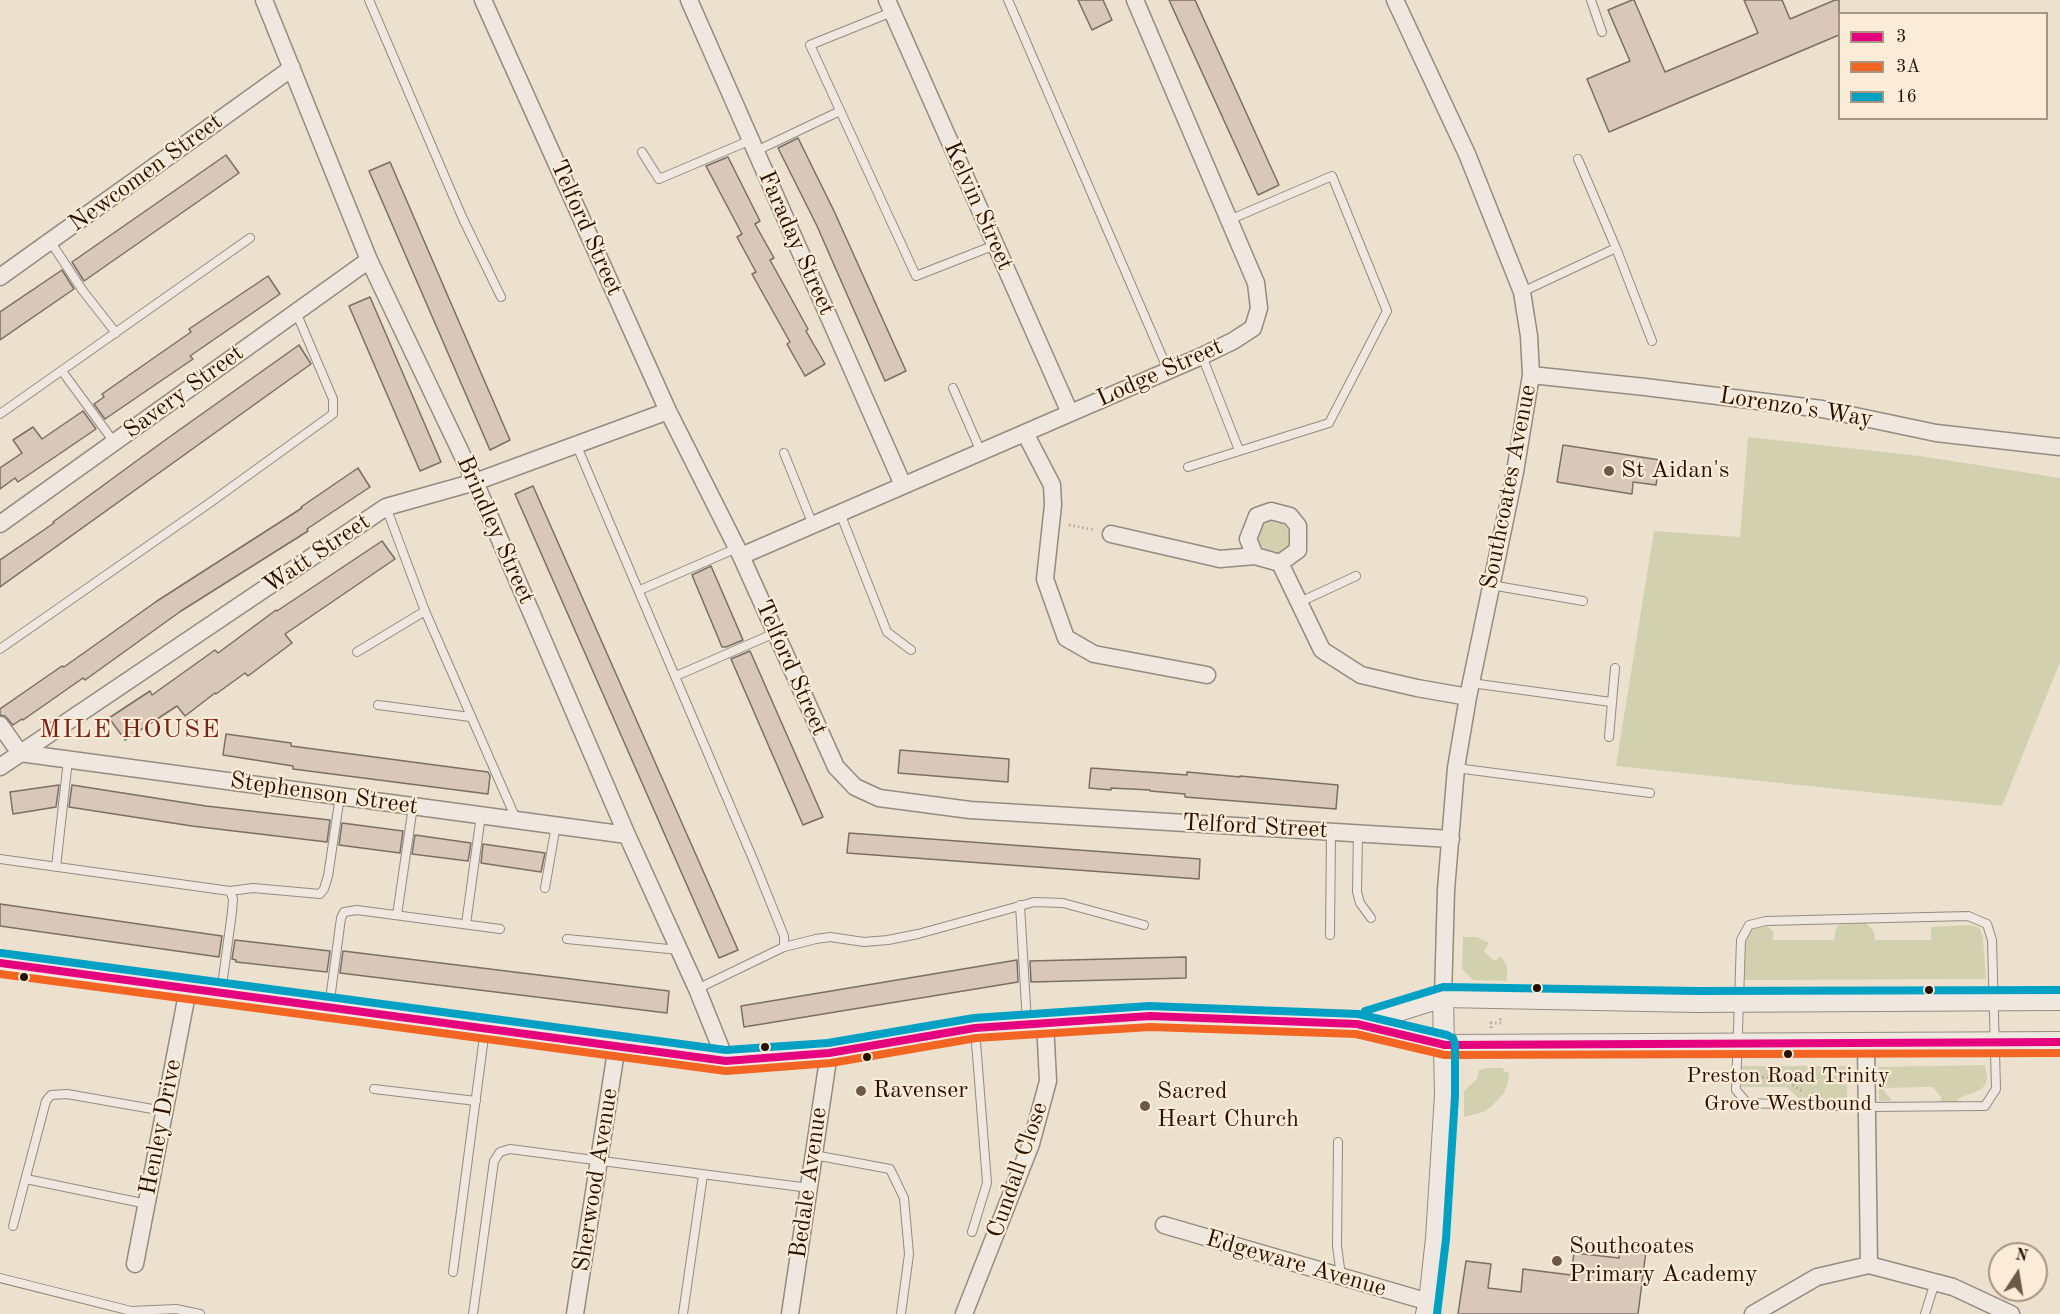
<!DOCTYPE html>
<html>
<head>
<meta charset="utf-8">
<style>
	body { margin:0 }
	#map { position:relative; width:2060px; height:1314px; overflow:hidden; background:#ece0ce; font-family:"Old Standard TT",serif }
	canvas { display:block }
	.legend { position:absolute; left:1838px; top:12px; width:210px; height:108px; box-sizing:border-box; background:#fbecd7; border:2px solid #a79481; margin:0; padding:8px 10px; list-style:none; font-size:18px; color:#291100 }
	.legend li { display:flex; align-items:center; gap:12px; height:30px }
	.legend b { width:30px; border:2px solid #a79481 }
	.north { position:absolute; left:1988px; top:1242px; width:60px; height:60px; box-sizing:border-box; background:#fbecd7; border:2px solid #a79481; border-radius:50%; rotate:12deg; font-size:16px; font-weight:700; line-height:24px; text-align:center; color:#291100 }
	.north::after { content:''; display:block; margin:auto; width:21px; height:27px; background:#6d5948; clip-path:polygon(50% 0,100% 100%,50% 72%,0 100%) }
</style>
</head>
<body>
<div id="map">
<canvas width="2060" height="1314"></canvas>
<ul class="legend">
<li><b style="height:8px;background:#e5007d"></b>3</li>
<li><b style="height:8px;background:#f26522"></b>3A</li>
<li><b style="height:8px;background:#02a1c4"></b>16</li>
</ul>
<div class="north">N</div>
</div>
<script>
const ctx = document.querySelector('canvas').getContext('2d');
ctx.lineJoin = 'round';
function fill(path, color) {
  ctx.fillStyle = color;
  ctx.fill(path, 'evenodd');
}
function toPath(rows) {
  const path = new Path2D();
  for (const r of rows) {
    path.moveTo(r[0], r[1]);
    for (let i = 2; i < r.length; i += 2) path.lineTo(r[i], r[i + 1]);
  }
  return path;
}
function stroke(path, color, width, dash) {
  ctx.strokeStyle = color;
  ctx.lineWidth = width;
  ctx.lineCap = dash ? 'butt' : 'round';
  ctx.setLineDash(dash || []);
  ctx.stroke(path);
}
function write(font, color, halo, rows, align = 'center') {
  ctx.font = font + ' "Old Standard TT",serif';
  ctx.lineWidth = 4.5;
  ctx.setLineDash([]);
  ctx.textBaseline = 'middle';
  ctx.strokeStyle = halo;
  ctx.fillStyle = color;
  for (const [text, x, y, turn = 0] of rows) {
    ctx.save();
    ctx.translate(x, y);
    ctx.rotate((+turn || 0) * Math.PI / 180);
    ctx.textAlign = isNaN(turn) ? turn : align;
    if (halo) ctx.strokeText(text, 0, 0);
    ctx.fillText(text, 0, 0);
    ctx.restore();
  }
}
const green = toPath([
	[1748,437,1920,456,2060,478,2060,662,2002,806,1616,766,1654,531,1740,537],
	[1269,520,1283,523,1290,534,1288,546,1277,554,1264,553,1255,543,1262,523],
	[1866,923,1874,932,1875,940,1931,940,1931,927,1968,925,1979,927,1983,938,1986,979,1745,980,1745,942,1752,929,1767,926,1773,931,1773,940,1834,940,1835,932,1838,925],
	[1463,937,1477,937,1489,943,1484,951,1494,961,1501,956,1507,967,1507,981,1473,980,1462,969],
	[1985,1065,1987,1079,1985,1085,1980,1090,1959,1098,1955,1103,1941,1103,1941,1097,1933,1087,1882,1088,1892,1101,1879,1101,1878,1067],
	[1741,1066,1847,1066,1847,1102,1802,1101,1786,1087,1742,1087],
	[1487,1068,1503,1068,1504,1072,1509,1072,1508,1082,1504,1093,1491,1107,1483,1112,1464,1117,1464,1091,1477,1079,1479,1070]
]);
const building = toPath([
	[1078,0,1103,0,1112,20,1092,30,1078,0],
	[1169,0,1195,0,1279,185,1258,195,1169,0],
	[1632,0,1634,0,1665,72,1758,33,1744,0,1782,0,1790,19,1835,0,1839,0,1839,35,1609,132,1587,79,1630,61,1608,10,1632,0],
	[798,138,834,211,906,371,885,381,817,226,778,148,798,138],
	[226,155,239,173,84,281,72,262,226,155],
	[728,157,760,221,755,224,774,258,770,260,808,329,806,331,825,364,805,376,787,344,790,342,752,274,756,272,737,237,742,234,706,166,728,157],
	[390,162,510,440,490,450,369,171,390,162],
	[62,270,74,289,0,340,0,312,62,270],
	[268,276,280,294,190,356,193,359,105,419,94,404,104,397,102,394,191,332,189,329,268,276],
	[370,297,441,462,420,471,349,306,370,297],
	[299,345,311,364,0,587,0,560,54,523,53,522,168,438,299,345],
	[83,411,96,429,18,482,15,478,0,489,0,468,22,453,13,440,33,427,42,439,83,411],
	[1563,445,1660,460,1656,485,1633,482,1632,494,1557,482,1563,445],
	[358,468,370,487,307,529,308,531,181,611,85,680,83,678,23,720,22,719,13,725,5,716,0,715,0,709,36,684,62,666,64,667,157,601,302,508,301,507,358,468],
	[533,486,738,950,719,958,515,494,533,486],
	[382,541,395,559,285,634,292,643,248,676,245,673,216,694,215,693,185,716,177,706,125,740,109,718,150,691,152,695,215,650,218,653,276,610,277,611,382,541],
	[711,566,743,640,726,647,722,647,692,575,711,566],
	[750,651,823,817,803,825,731,659,750,651],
	[226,734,291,743,291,746,488,772,490,776,488,794,293,769,293,766,223,755,226,734],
	[900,750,1009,759,1008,782,898,773,900,750],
	[1091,768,1187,775,1187,772,1240,777,1240,776,1338,785,1336,809,1185,797,1185,794,1150,791,1150,790,1111,788,1111,790,1089,788,1091,768],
	[59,785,56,807,13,814,10,792,59,785],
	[72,785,206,806,330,820,327,842,192,826,69,807,72,785],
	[342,823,403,831,400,853,339,845,342,823],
	[849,833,1200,859,1199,879,847,853,849,833],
	[415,835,471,843,468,861,412,854,415,835],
	[483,844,545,853,541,872,481,863,483,844],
	[0,904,222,936,219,957,0,926,0,904],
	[235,940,330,951,327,972,236,962,236,960,232,959,235,940],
	[343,951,669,991,667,1013,340,973,343,951],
	[1186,957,1186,978,1031,982,1030,961,1186,957],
	[1017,960,1018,982,744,1027,741,1006,1017,960],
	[1620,1248,1646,1251,1638,1314,1458,1314,1466,1261,1491,1264,1488,1288,1521,1292,1523,1269,1571,1275,1574,1253,1619,1258,1620,1248]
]);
const path = toPath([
	[1069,525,1095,530],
	[1491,1028,1491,1023,1501,1023,1500,1017],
	[1749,1074,1789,1083,1802,1091]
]);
const service = toPath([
	[369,0,463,219,501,297],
	[1008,0,1168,370],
	[1591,0,1602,32],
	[892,12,810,45,916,276,995,245],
	[756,151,840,111],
	[642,152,659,179,751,140],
	[1578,159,1616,248,1652,341],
	[50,241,83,291,116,333],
	[1522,292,1616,248],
	[1202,356,1239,450],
	[62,371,114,442],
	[953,388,981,452],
	[0,414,250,238],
	[576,444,755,864,784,936,784,947],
	[784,453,813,525],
	[1188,467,1329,423,1387,311,1332,176,1229,220],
	[386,507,425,611,516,819],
	[840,513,887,632,911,650],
	[1491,585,1583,601],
	[640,590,737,548],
	[1300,602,1356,576],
	[0,649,211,502,333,414,333,399,296,312],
	[357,652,425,611],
	[676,676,775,633],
	[1471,683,1611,702],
	[378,705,470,717],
	[1609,737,1615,668],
	[1456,768,1650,793],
	[1358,833,1357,892,1360,903,1371,918],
	[0,859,230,891,233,899,232,912,221,993],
	[56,867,68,760],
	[545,888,556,825],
	[230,891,253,888,320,894,324,889,328,876,340,796],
	[1020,905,1027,1023],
	[397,915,413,806],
	[1968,916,1987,924,1992,940,1996,1089,1985,1106,1867,1107,1747,1103,1736,1090,1741,940,1749,925,1766,921,1968,916],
	[466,924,481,815],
	[1330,935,1331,832],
	[567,939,679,950],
	[697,989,784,947,816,939,830,937,864,942,888,940,918,934,1034,902,1063,903,1144,925],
	[329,1007,341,918,344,912,357,910,500,929],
	[374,1089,476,1101],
	[1338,1142,1337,1246,1341,1276],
	[814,1155,890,1169,904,1198,909,1254,901,1314],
	[26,1179,147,1204],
	[13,1226,46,1101,51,1095,67,1094,164,1111],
	[972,1232,987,1183,975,1029],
	[453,1272,485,1029],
	[0,1278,131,1311,176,1309,200,1314],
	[473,1314,494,1161,500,1152,510,1149,809,1188],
	[683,1314,703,1175],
	[1925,1314,1935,1282]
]);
const minor = toPath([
	[264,0,369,260,475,482,627,835,697,989,726,1061],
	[483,0,668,411,741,556,836,767,855,787,879,798,970,810,1451,839],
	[689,0,903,485],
	[887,0,1070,413],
	[1395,0,1467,154,1522,292,1529,336,1531,375,1515,472,1468,697,1456,768,1446,890,1443,997],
	[0,277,292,68],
	[1531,375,1645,387,1822,409,1936,433,2060,447],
	[1025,433,1052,485,1053,505,1045,579,1066,638,1094,654,1207,675],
	[0,524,369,260],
	[1111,534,1220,559,1255,556,1280,563,1322,650,1361,675,1417,688,1468,697],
	[741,556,1202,356,1233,341,1253,328,1259,308,1256,283,1135,0],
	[1255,556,1248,539,1257,516,1271,511,1290,516,1298,526,1298,550,1280,563],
	[0,725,20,753,627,835],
	[0,767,386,507,475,482,668,411],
	[1866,1043,1869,1265],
	[1164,1225,1429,1302],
	[135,1264,188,989],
	[575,1314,617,1045],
	[790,1314,829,1053],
	[964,1314,1031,1144,1048,1081,1045,1022],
	[1753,1314,1817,1277,1869,1265,1953,1287,2011,1314]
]);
const tertiary = toPath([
	[0,963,726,1061,829,1053,975,1028,1045,1022,1150,1016,1357,1024,1445,1045,2060,1042],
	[1357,1024,1443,997,1697,1002,2060,1000],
	[1426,1314,1429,1302,1436,1238,1445,1095,1443,997]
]);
const bus1 = toPath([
	[0,963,726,1061,829,1053,975,1028,1150,1016,1357,1024,1445,1045,2060,1042]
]);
const bus2 = toPath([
	[0,974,726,1071,831,1063,976,1038,1150,1027,1356,1034,1445,1055,2060,1053]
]);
const bus3 = toPath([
	[1,953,726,1050,828,1043,974,1018,1149,1006,1358,1014,1447,1035,1453,1038,1455,1044,1455,1096,1446,1239,1437,1314],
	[1365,1011,1443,987,1697,991,2060,990]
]);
const markers = [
	[1609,471,6,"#6d5948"],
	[24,977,5,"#291100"],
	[1537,988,5,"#291100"],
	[1929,990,5,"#291100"],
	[765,1047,5,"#291100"],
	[1788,1054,5,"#291100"],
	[867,1057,5,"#291100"],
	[861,1091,6,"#6d5948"],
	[1145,1106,6,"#6d5948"],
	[1557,1261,6,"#6d5948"]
];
const busNames = [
	["Preston Road Trinity",1788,1076],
	["Grove Westbound",1788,1104]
];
const streetNames = [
	["Newcomen Street",146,173,-36],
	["Kelvin Street",978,206,66],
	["Telford Street",586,228,66],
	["Faraday Street",796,243,66],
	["Lodge Street",1160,373,-24],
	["Savery Street",184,392,-36],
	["Lorenzo's Way",1796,408,9],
	["Southcoates Avenue",1509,487,-79],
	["Brindley Street",495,530,66],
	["Watt Street",317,554,-34],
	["Telford Street",791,668,66],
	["Stephenson Street",324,794,8],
	["Telford Street",1255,827,3],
	["Henley Drive",161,1127,-79],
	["Cundall Close",1018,1170,-71],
	["Sherwood Avenue",596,1180,-81],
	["Bedale Avenue",809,1183,-82],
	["Edgeware Avenue",1296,1264,16]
];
const poiNames = [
	["St Aidan's",1621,471],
	["Ravenser",873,1091],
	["Sacred",1157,1092],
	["Heart Church",1157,1120],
	["Southcoates",1569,1247],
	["Primary Academy",1569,1275]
];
const neighbourhoodNames = [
	["MILE HOUSE",130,730]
];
fill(green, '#d1d1af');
fill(building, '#d9c8ba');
stroke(building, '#7a6f64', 1.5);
stroke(service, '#958b7f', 10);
stroke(minor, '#958b7f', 19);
stroke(tertiary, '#958b7f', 22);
stroke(path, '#b1a99f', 3, [1.5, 3]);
stroke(service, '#efe8e0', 8);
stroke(minor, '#efe8e0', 16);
stroke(tertiary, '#efe8e0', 20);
stroke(bus1, '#e5007d', 8);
stroke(bus2, '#f26522', 8);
stroke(bus3, '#02a1c4', 8);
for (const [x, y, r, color] of markers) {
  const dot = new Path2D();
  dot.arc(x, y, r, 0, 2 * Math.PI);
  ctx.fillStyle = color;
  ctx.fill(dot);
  stroke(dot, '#fbecd7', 2);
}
write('22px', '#291100', '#fbecd7', busNames);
write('24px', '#291100', '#fbecd7', streetNames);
write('24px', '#291100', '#fbecd7', poiNames, 'left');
ctx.letterSpacing = '1.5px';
write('26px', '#7a1f14', '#fbecd7', neighbourhoodNames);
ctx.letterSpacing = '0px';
</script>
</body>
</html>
